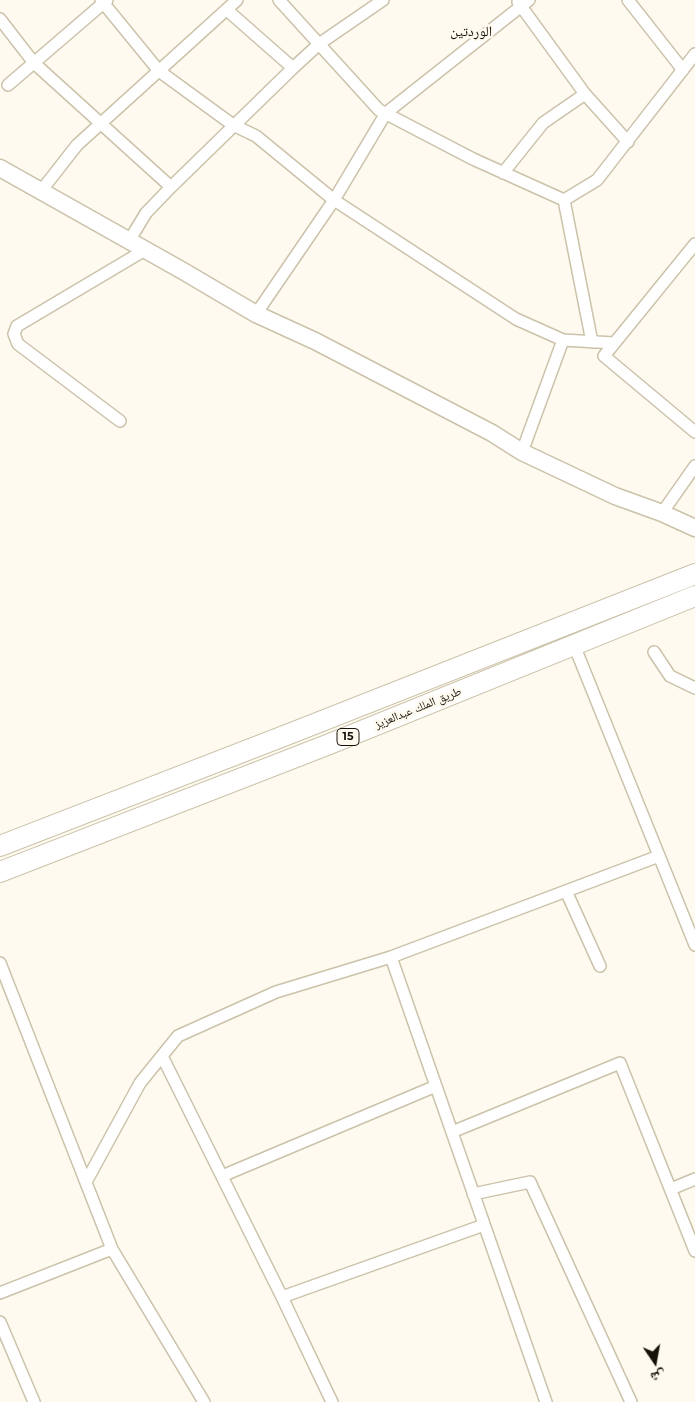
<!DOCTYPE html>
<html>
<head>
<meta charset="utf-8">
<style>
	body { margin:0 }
	#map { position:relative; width:695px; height:1402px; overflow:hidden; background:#fefaf0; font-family:Montserrat,"Noto Naskh Arabic",sans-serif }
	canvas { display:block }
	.north { position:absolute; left:630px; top:1337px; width:50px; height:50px; -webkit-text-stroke:4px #fefaf0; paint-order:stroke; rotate:168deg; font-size:14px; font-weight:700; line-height:20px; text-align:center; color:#161209 }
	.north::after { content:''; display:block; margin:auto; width:18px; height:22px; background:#161209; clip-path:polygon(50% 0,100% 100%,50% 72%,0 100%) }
</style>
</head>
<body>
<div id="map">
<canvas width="695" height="1402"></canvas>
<div class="north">ش</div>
</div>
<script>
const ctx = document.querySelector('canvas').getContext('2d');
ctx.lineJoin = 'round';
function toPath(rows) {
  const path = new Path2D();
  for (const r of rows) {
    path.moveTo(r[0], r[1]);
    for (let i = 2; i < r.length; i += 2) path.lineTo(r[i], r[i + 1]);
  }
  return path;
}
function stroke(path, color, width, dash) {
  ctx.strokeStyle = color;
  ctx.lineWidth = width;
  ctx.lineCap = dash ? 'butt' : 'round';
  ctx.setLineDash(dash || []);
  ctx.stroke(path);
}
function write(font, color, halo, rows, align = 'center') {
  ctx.font = font + ' Montserrat,"Noto Naskh Arabic",sans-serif';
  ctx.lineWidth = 5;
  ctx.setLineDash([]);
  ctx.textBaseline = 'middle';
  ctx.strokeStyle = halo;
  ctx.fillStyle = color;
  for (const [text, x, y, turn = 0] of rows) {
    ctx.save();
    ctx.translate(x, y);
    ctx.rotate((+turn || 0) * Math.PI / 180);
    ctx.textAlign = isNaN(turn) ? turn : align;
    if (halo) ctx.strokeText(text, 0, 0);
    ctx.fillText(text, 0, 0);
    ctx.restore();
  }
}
const street = toPath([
	[101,0,159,71,233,125,256,136,334,200,516,319,563,340,614,343],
	[279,0,379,110,473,159,564,200,597,180,695,54],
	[628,0,683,70],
	[518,2,585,94,628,142],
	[227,10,293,68],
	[0,19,34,63,171,187],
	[8,85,107,0],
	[503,173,543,123,585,94],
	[41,191,77,145,237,0],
	[564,200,592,342],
	[129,241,146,213,171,187,293,68,319,44,383,0],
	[695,244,604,356,695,432],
	[256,314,334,200,386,113,529,0],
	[120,421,18,344,14,334,17,326,145,250],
	[522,452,563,340],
	[662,513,695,466],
	[574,645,695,945],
	[654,652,670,676,695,688],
	[566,891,600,966],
	[0,963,112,1249,204,1402],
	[162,1056,282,1297,332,1402],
	[452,1132,620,1063,695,1251],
	[222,1176,436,1086],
	[86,1182,140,1083,178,1036,276,992,391,957],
	[671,1189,695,1179],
	[473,1194,530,1182,631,1402],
	[0,1293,112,1249],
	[282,1297,484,1225],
	[0,1322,34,1402],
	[546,1402,391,957,659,856]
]);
const secondary = toPath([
	[0,168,183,271,256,314,315,341,492,433,522,452,615,496,662,513,695,528]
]);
const highway = toPath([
	[0,846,289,734,695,574],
	[0,872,327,745,695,596]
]);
const shields = [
	[348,737,22]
];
const shieldNames = [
	["15",348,737]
];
const streetNames = [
	["طريق الملك عبدالعزيز",418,708,-22]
];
const neighbourhoodNames = [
	["الوردتين",471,32]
];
stroke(street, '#cbc2a9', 14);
stroke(secondary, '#cbc2a9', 19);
stroke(highway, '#cbc2a9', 22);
stroke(street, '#fff', 11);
stroke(secondary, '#fff', 16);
stroke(highway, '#fff', 20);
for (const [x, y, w] of shields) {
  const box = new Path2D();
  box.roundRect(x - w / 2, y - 8.5, w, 17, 4);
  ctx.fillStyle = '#fefaf0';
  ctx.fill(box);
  stroke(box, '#161209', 1);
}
write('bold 11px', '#161209', null, shieldNames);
write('12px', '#161209', '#fefaf0', streetNames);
write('14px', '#161209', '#fefaf0', neighbourhoodNames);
</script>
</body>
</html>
